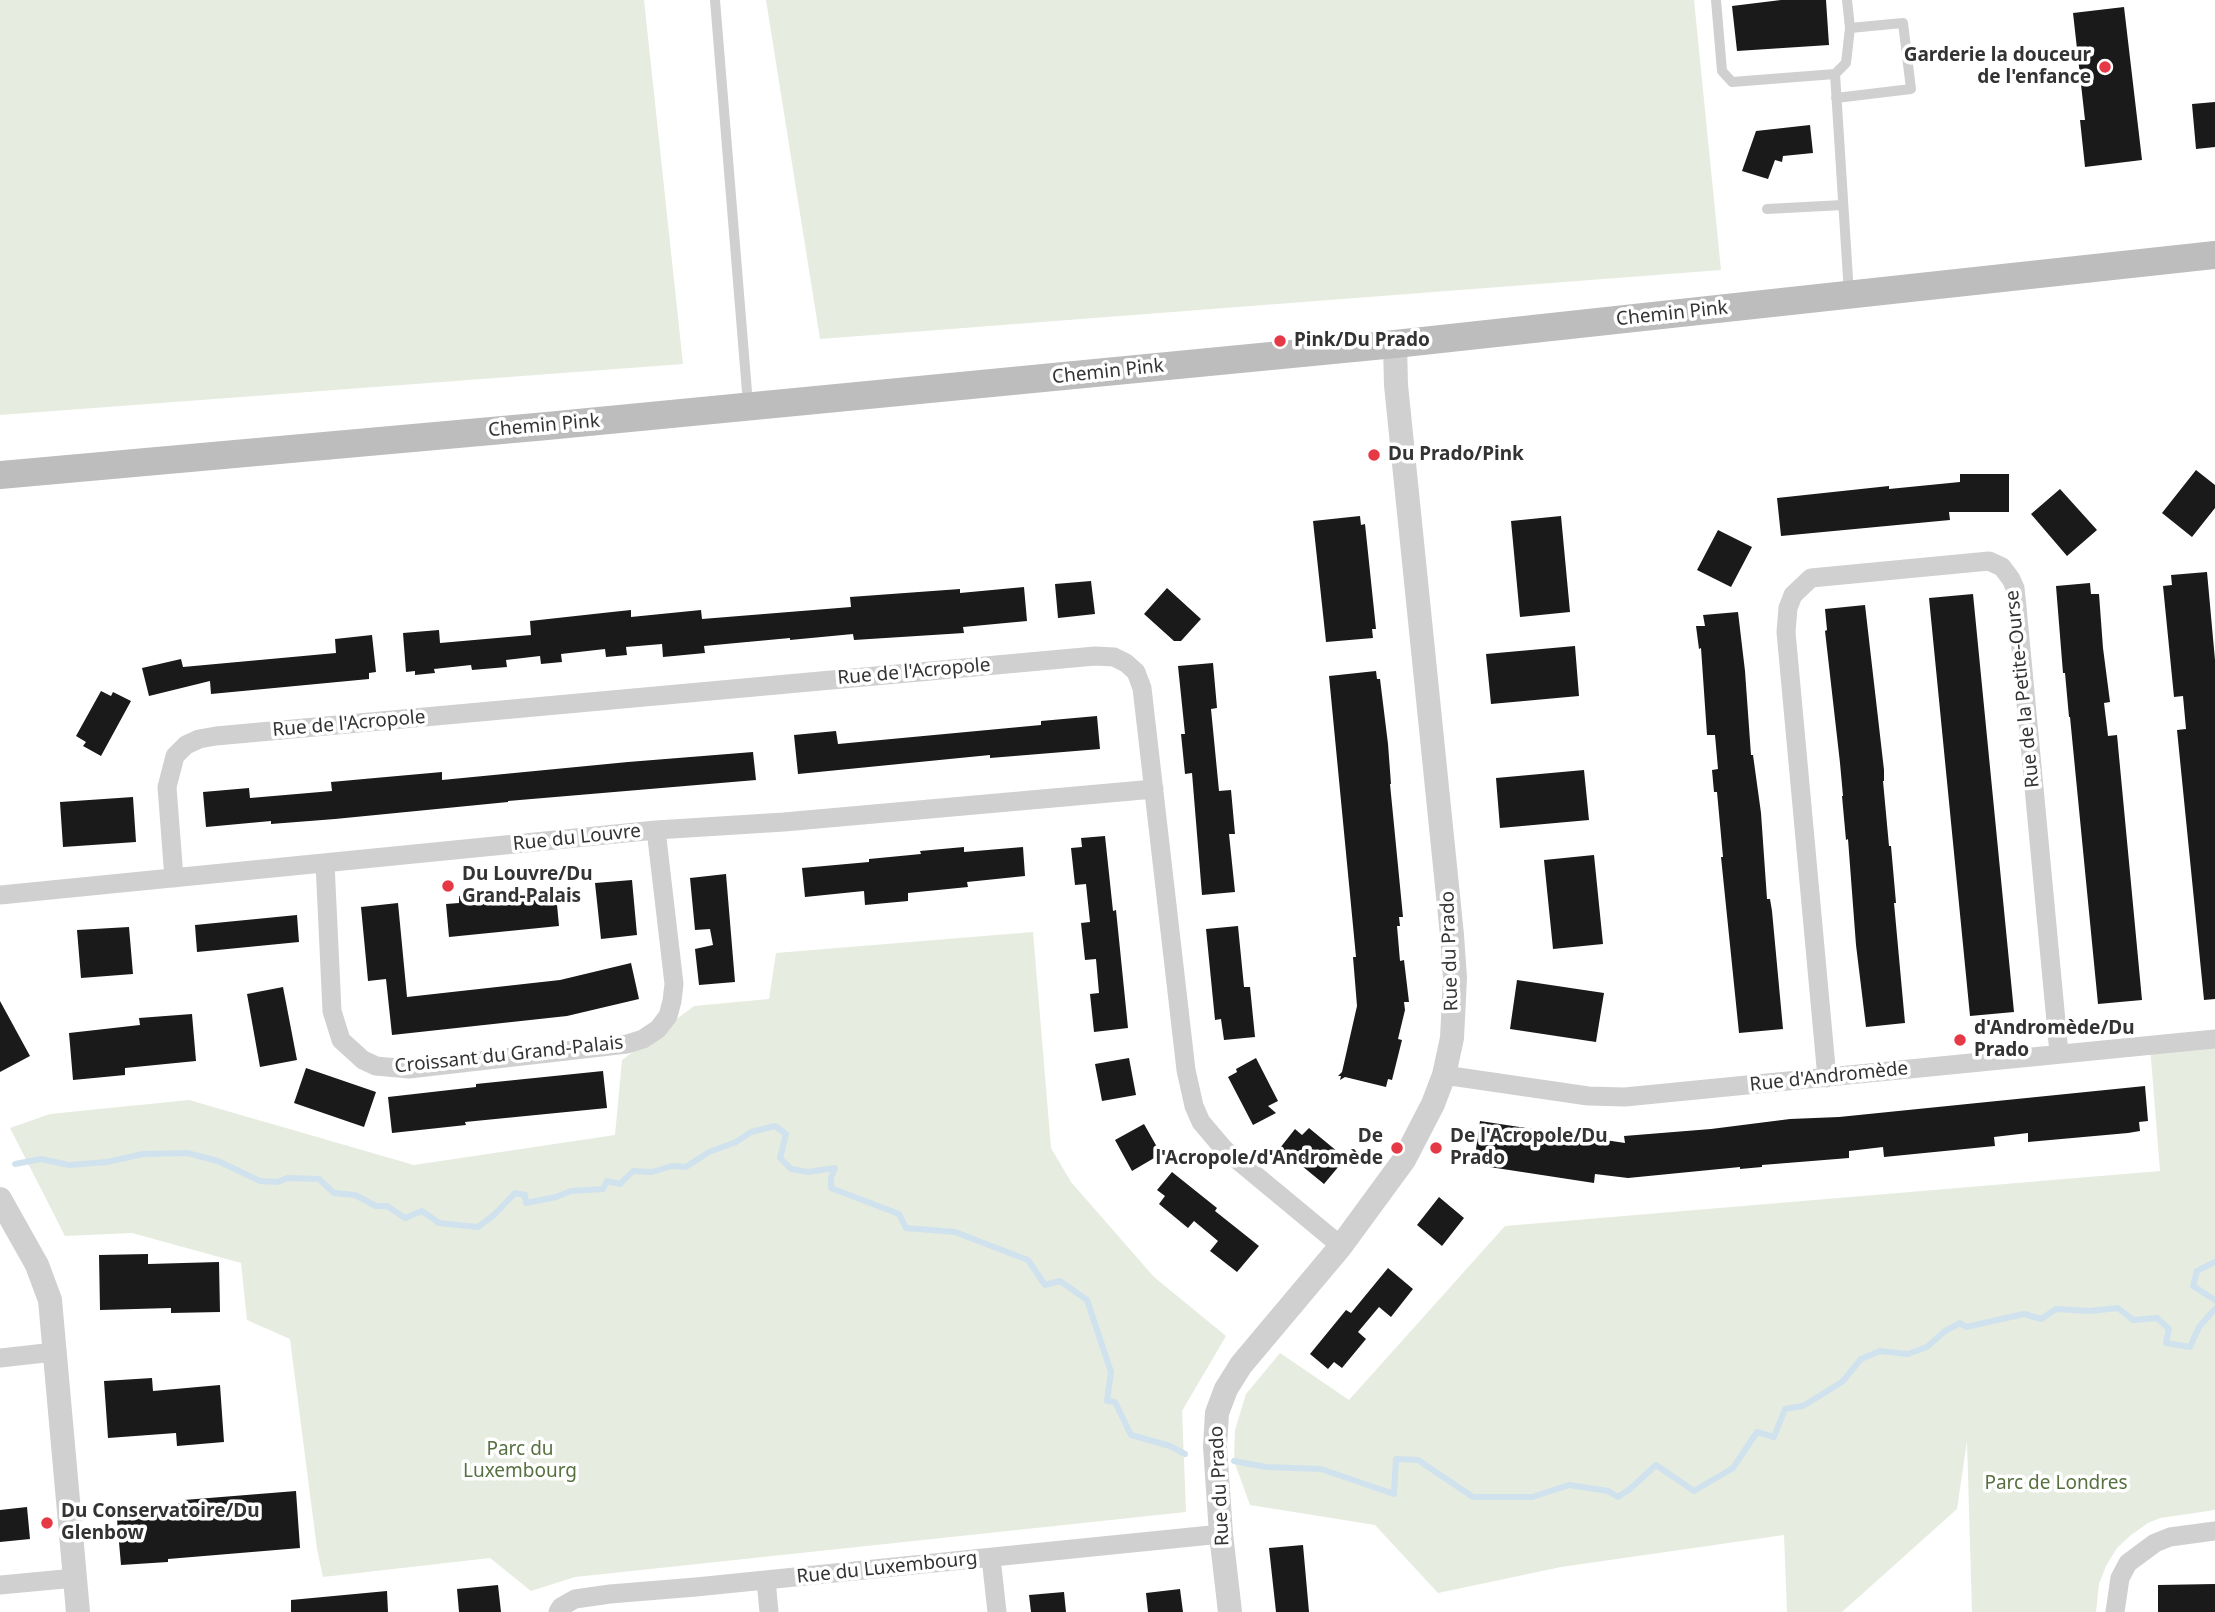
<!DOCTYPE html>
<html>
<head>
<meta charset="utf-8">
<style>
	body { margin:0 }
	canvas { display:block; background:#fff }
</style>
</head>
<body>
<canvas width="2215" height="1612"></canvas>
<script>
const ctx = document.querySelector('canvas').getContext('2d');
ctx.lineJoin = 'round';
function fill(path, color) {
  ctx.fillStyle = color;
  ctx.fill(path, 'evenodd');
}
function toPath(rows) {
  const path = new Path2D();
  for (const r of rows) {
    path.moveTo(r[0], r[1]);
    for (let i = 2; i < r.length; i += 2) path.lineTo(r[i], r[i + 1]);
  }
  return path;
}
function stroke(path, color, width, dash) {
  ctx.strokeStyle = color;
  ctx.lineWidth = width;
  ctx.lineCap = dash ? 'butt' : 'round';
  ctx.setLineDash(dash || []);
  ctx.stroke(path);
}
function write(font, color, halo, rows, align = 'center') {
  ctx.font = font + ' "Noto Sans",sans-serif';
  ctx.lineWidth = 7;
  ctx.setLineDash([]);
  ctx.textBaseline = 'middle';
  ctx.strokeStyle = halo;
  ctx.fillStyle = color;
  for (const [text, x, y, turn = 0] of rows) {
    ctx.save();
    ctx.translate(x, y);
    ctx.rotate((+turn || 0) * Math.PI / 180);
    ctx.textAlign = isNaN(turn) ? turn : align;
    if (halo) ctx.strokeText(text, 0, 0);
    ctx.fillText(text, 0, 0);
    ctx.restore();
  }
}
const green = toPath([
	[0,0,644,0,683,364,0,415],
	[766,0,1694,0,1721,270,820,339],
	[1033,932,1051,1148,1071,1182,1154,1277,1226,1336,1182,1411,1186,1512,575,1577,531,1591,490,1558,323,1577,317,1549,290,1339,247,1320,241,1263,132,1233,65,1236,10,1128,50,1114,189,1100,414,1165,615,1135,622,1060,694,1006,769,999,776,953],
	[2215,1039,2215,1510,2160,1518,2148,1523,2131,1535,2117,1548,2106,1566,2099,1584,2096,1612,1972,1612,1967,1441,1957,1509,1842,1612,1787,1612,1784,1535,1561,1567,1438,1593,1375,1525,1250,1505,1234,1461,1235,1430,1246,1394,1280,1353,1349,1400,1505,1226,2160,1171,2150,1046]
]);
const stream = toPath([
	[15,1164,41,1159,69,1165,107,1162,143,1154,187,1153,218,1161,260,1181,277,1182,288,1178,319,1179,334,1193,355,1195,376,1206,387,1206,405,1218,422,1211,439,1223,478,1227,494,1215,515,1193,525,1195,526,1203,556,1197,571,1191,603,1189,607,1181,620,1184,633,1171,652,1172,672,1166,686,1167,709,1152,736,1142,751,1132,775,1126,786,1134,780,1158,791,1169,808,1172,835,1168,831,1178,831,1188,899,1214,906,1228,955,1232,1028,1260,1045,1285,1060,1281,1087,1300,1111,1372,1107,1401,1115,1402,1131,1435,1170,1446,1185,1454],
	[2215,1262,2197,1271,2193,1286,2215,1300],
	[1234,1461,1266,1467,1321,1469,1394,1494,1396,1459,1418,1460,1473,1497,1532,1497,1569,1485,1608,1491,1618,1497,1630,1489,1656,1465,1694,1491,1733,1468,1757,1432,1774,1437,1785,1409,1803,1406,1842,1382,1861,1359,1880,1351,1908,1354,1927,1347,1945,1331,1960,1323,1966,1327,2024,1314,2041,1319,2056,1309,2090,1311,2118,1308,2133,1320,2157,1318,2169,1329,2166,1343,2190,1347,2199,1327,2215,1309]
]);
const building = toPath([
	[1781,0,1826,0,1829,45,1737,51,1732,6],
	[2124,7,2142,160,2085,167,2080,120,2085,120,2073,13],
	[2215,102,2215,147,2196,149,2192,104],
	[1810,125,1813,153,1783,156,1782,162,1775,160,1768,179,1742,171,1756,131],
	[2196,470,2215,485,2215,508,2192,537,2162,513],
	[1960,474,2009,474,2009,512,1949,512,1950,520,1781,536,1777,498,1889,486,1889,489,1960,482],
	[2060,489,2097,530,2067,556,2031,514],
	[1360,516,1361,525,1365,524,1376,629,1372,629,1373,638,1326,642,1313,521],
	[1561,516,1570,612,1520,617,1511,521],
	[1718,530,1752,547,1731,587,1697,570],
	[2207,572,2215,660,2215,999,2204,1000,2177,730,2186,729,2183,696,2174,697,2163,586,2172,585,2171,575],
	[1091,581,1095,614,1058,618,1055,584],
	[2090,583,2091,594,2099,594,2103,648,2110,702,2104,703,2108,736,2117,735,2142,1000,2098,1004,2070,717,2069,717,2065,673,2063,673,2056,586],
	[1024,587,1027,621,963,627,964,633,854,640,853,634,790,640,790,638,704,646,705,653,663,657,662,644,626,647,627,655,606,657,605,649,561,654,562,662,541,664,540,656,506,660,507,667,472,670,471,665,434,669,435,673,415,675,415,671,406,672,403,633,439,630,440,643,531,635,530,621,612,612,631,610,631,617,701,610,702,619,851,607,850,597,960,589,960,593],
	[1167,588,1201,619,1181,641,1174,641,1144,614],
	[1973,594,2014,1012,1970,1016,1929,598],
	[1865,605,1884,770,1884,781,1883,781,1889,846,1891,846,1896,903,1894,903,1905,1023,1866,1027,1856,945,1848,839,1846,840,1842,796,1843,796,1840,763,1825,631,1827,630,1825,609],
	[1738,612,1745,671,1751,755,1753,755,1761,813,1767,899,1770,899,1772,911,1783,1029,1739,1033,1721,857,1723,857,1717,792,1714,792,1712,770,1718,769,1715,735,1707,735,1701,648,1699,649,1696,626,1705,626,1703,615],
	[372,635,376,672,369,673,369,679,211,694,210,681,149,696,142,668,181,659,183,667,336,653,335,639],
	[1575,646,1579,696,1491,704,1486,654],
	[1213,663,1217,708,1211,709,1219,791,1231,790,1235,834,1229,834,1235,892,1202,895,1192,773,1185,774,1181,734,1185,734,1178,666],
	[1376,671,1377,679,1380,679,1388,744,1391,784,1390,784,1403,917,1399,917,1400,926,1397,926,1400,961,1404,960,1409,1002,1404,1002,1405,1010,1398,1039,1402,1040,1392,1080,1388,1079,1386,1087,1345,1077,1340,1080,1341,1076,1338,1076,1342,1072,1357,1006,1353,957,1356,957,1329,676],
	[101,691,111,696,113,692,131,701,101,756,83,746,86,742,76,736],
	[1097,716,1100,749,990,758,990,755,798,774,794,735,836,731,838,744,1041,725,1041,721],
	[753,752,756,780,508,801,508,802,335,819,271,824,271,821,206,827,203,792,249,788,250,798,332,791,331,782,375,778,442,772,442,780,628,762],
	[1584,770,1589,820,1500,828,1496,778],
	[133,797,136,842,63,847,60,802],
	[1105,836,1113,911,1116,910,1128,1028,1094,1032,1090,994,1099,993,1096,959,1085,960,1081,923,1090,922,1086,884,1075,885,1071,848,1082,847,1081,838],
	[964,847,964,852,1023,847,1025,876,967,882,968,887,908,893,908,901,865,905,864,891,805,897,802,868,869,862,869,859,921,854,920,851],
	[1594,855,1603,944,1553,949,1544,860],
	[726,874,735,982,699,985,695,949,713,945,710,929,695,930,690,878],
	[632,880,637,935,601,939,595,883],
	[542,888,543,895,556,894,559,926,449,937,446,904,459,903,459,896,475,895,476,901,489,900,526,896,526,890],
	[398,903,407,997,560,980,631,963,639,999,567,1016,392,1035,386,979,368,981,361,907],
	[297,915,299,942,197,952,195,925],
	[1238,926,1244,987,1250,987,1255,1037,1224,1040,1221,1019,1215,1020,1206,929],
	[129,927,133,974,81,978,77,930],
	[1517,980,1604,993,1596,1042,1510,1029],
	[283,987,297,1060,260,1067,247,994],
	[0,1001,30,1056,0,1072],
	[192,1014,196,1061,125,1068,125,1075,73,1080,69,1033,140,1025,139,1018],
	[1129,1058,1136,1095,1102,1101,1095,1064],
	[1256,1058,1278,1101,1268,1106,1276,1113,1253,1125,1228,1077,1237,1072,1236,1069],
	[306,1068,376,1092,364,1127,294,1103],
	[603,1071,607,1108,465,1122,466,1125,392,1133,388,1097,476,1087,476,1084],
	[2145,1086,2148,1121,2139,1122,2140,1131,2128,1133,2028,1142,2028,1133,1994,1137,1995,1146,1884,1157,1883,1147,1849,1151,1849,1158,1762,1165,1762,1167,1740,1169,1740,1167,1628,1178,1595,1174,1594,1183,1483,1166,1485,1157,1475,1156,1480,1121,1625,1143,1624,1136,1711,1129,1790,1119,1839,1117],
	[1144,1124,1161,1154,1132,1171,1115,1140],
	[1309,1128,1338,1152,1332,1160,1339,1166,1324,1184,1280,1148,1295,1129,1302,1135],
	[1172,1172,1217,1208,1215,1211,1259,1246,1237,1272,1210,1251,1218,1241,1194,1221,1188,1228,1159,1204,1165,1196,1157,1190],
	[1439,1197,1464,1218,1442,1246,1417,1225],
	[148,1254,148,1264,219,1262,220,1312,171,1313,171,1308,100,1310,99,1255],
	[1388,1268,1413,1289,1391,1317,1379,1307,1358,1332,1366,1339,1342,1368,1334,1362,1328,1369,1310,1354,1346,1310,1351,1313],
	[152,1378,153,1391,220,1385,224,1442,177,1446,176,1433,108,1438,104,1381],
	[296,1491,300,1548,168,1559,168,1562,121,1565,116,1508,184,1503,184,1500],
	[27,1507,30,1539,0,1542,0,1510],
	[1303,1545,1309,1612,1276,1612,1269,1548],
	[2215,1584,2215,1612,2158,1612,2158,1585],
	[498,1585,501,1612,459,1612,457,1589],
	[1180,1589,1183,1612,1148,1612,1146,1593],
	[387,1591,388,1612,291,1612,291,1600],
	[1064,1592,1066,1612,1031,1612,1029,1595]
]);
const service = toPath([
	[715,0,748,404],
	[1716,0,1722,71,1732,82,1835,74,1846,63,1850,28,1847,0],
	[1835,74,1849,294],
	[1836,98,1911,89,1903,23,1850,28],
	[1767,209,1843,205]
]);
const minor = toPath([
	[325,863,332,1011,341,1040,363,1060,376,1066,409,1069,627,1044,643,1039,658,1029,668,1016,672,1001,674,984,656,830],
	[174,878,167,787,175,756,186,745,199,739,216,736,1095,656,1114,657,1126,663,1136,672,1142,688,1186,1070,1194,1106,1201,1122,1224,1149,1341,1246],
	[0,895,656,830,784,822,1154,789],
	[1444,1075,1588,1096,1625,1097,2215,1039],
	[1827,1078,1786,632,1788,608,1793,595,1811,578,1989,561,2002,567,2011,579,2015,588,2017,607,2059,1053],
	[0,1358,54,1352],
	[991,1558,997,1612],
	[766,1580,769,1612],
	[0,1585,75,1578],
	[558,1612,561,1607,575,1599,610,1594,696,1587,1221,1534],
	[2115,1612,2120,1578,2128,1563,2155,1543,2170,1537,2215,1531]
]);
const tertiary = toPath([
	[0,1199,37,1265,50,1300,78,1612],
	[1230,1612,1221,1534,1215,1446,1217,1413,1226,1389,1241,1365,1341,1246,1404,1160,1433,1104,1444,1075,1452,1038,1455,978,1452,935,1396,385,1395,344]
]);
const secondary = toPath([
	[0,475,547,426,1395,344,2215,255]
]);
const markers = [
	[2105,67,7,"#e63946"],
	[1280,341,7,"#e63946"],
	[1374,455,7,"#e63946"],
	[448,886,7,"#e63946"],
	[1960,1040,7,"#e63946"],
	[1397,1148,7,"#e63946"],
	[1436,1148,7,"#e63946"],
	[47,1523,7,"#e63946"]
];
const poiNames = [
	["Garderie la douceur",2091,56,"right"],
	["de l'enfance",2091,78,"right"],
	["Pink/Du Prado",1294,341],
	["Du Prado/Pink",1388,455],
	["Du Louvre/Du",462,875],
	["Grand-Palais",462,897],
	["d'Andromède/Du",1974,1029],
	["Prado",1974,1051],
	["De",1383,1137,"right"],
	["l'Acropole/d'Andromède",1383,1159,"right"],
	["De l'Acropole/Du",1450,1137],
	["Prado",1450,1159],
	["Du Conservatoire/Du",61,1512],
	["Glenbow",61,1534]
];
const streetNames = [
	["Chemin Pink",1672,314,-6],
	["Chemin Pink",1108,372,-6],
	["Chemin Pink",544,426,-5],
	["Rue de l'Acropole",914,672,-5],
	["Rue de la Petite-Ourse",2023,689,-96],
	["Rue de l'Acropole",349,724,-5],
	["Rue du Louvre",577,838,-6],
	["Rue du Prado",1450,951,-92],
	["Croissant du Grand-Palais",509,1055,-6],
	["Rue d'Andromède",1829,1077,-6],
	["Rue du Prado",1220,1486,-93],
	["Rue du Luxembourg",887,1568,-6]
];
const parkNames = [
	["Parc du",520,1450],
	["Luxembourg",520,1472],
	["Parc de Londres",2056,1484]
];
fill(green, '#e6ecdf');
stroke(stream, '#cfe2ee', 6);
fill(building, '#1a1a1a');
stroke(service, '#d0d0d0', 10);
stroke(minor, '#d0d0d0', 19);
stroke(tertiary, '#d0d0d0', 24);
stroke(secondary, '#bdbdbd', 28);
for (const [x, y, r, color] of markers) {
  const dot = new Path2D();
  dot.arc(x, y, r, 0, 2 * Math.PI);
  ctx.fillStyle = color;
  ctx.fill(dot);
  stroke(dot, '#fff', 2.5);
}
write('bold 19px', '#333', '#fff', poiNames, 'left');
write('19px', '#333', '#fff', streetNames);
write('19px', '#56703f', '#fff', parkNames);
</script>
</body>
</html>
